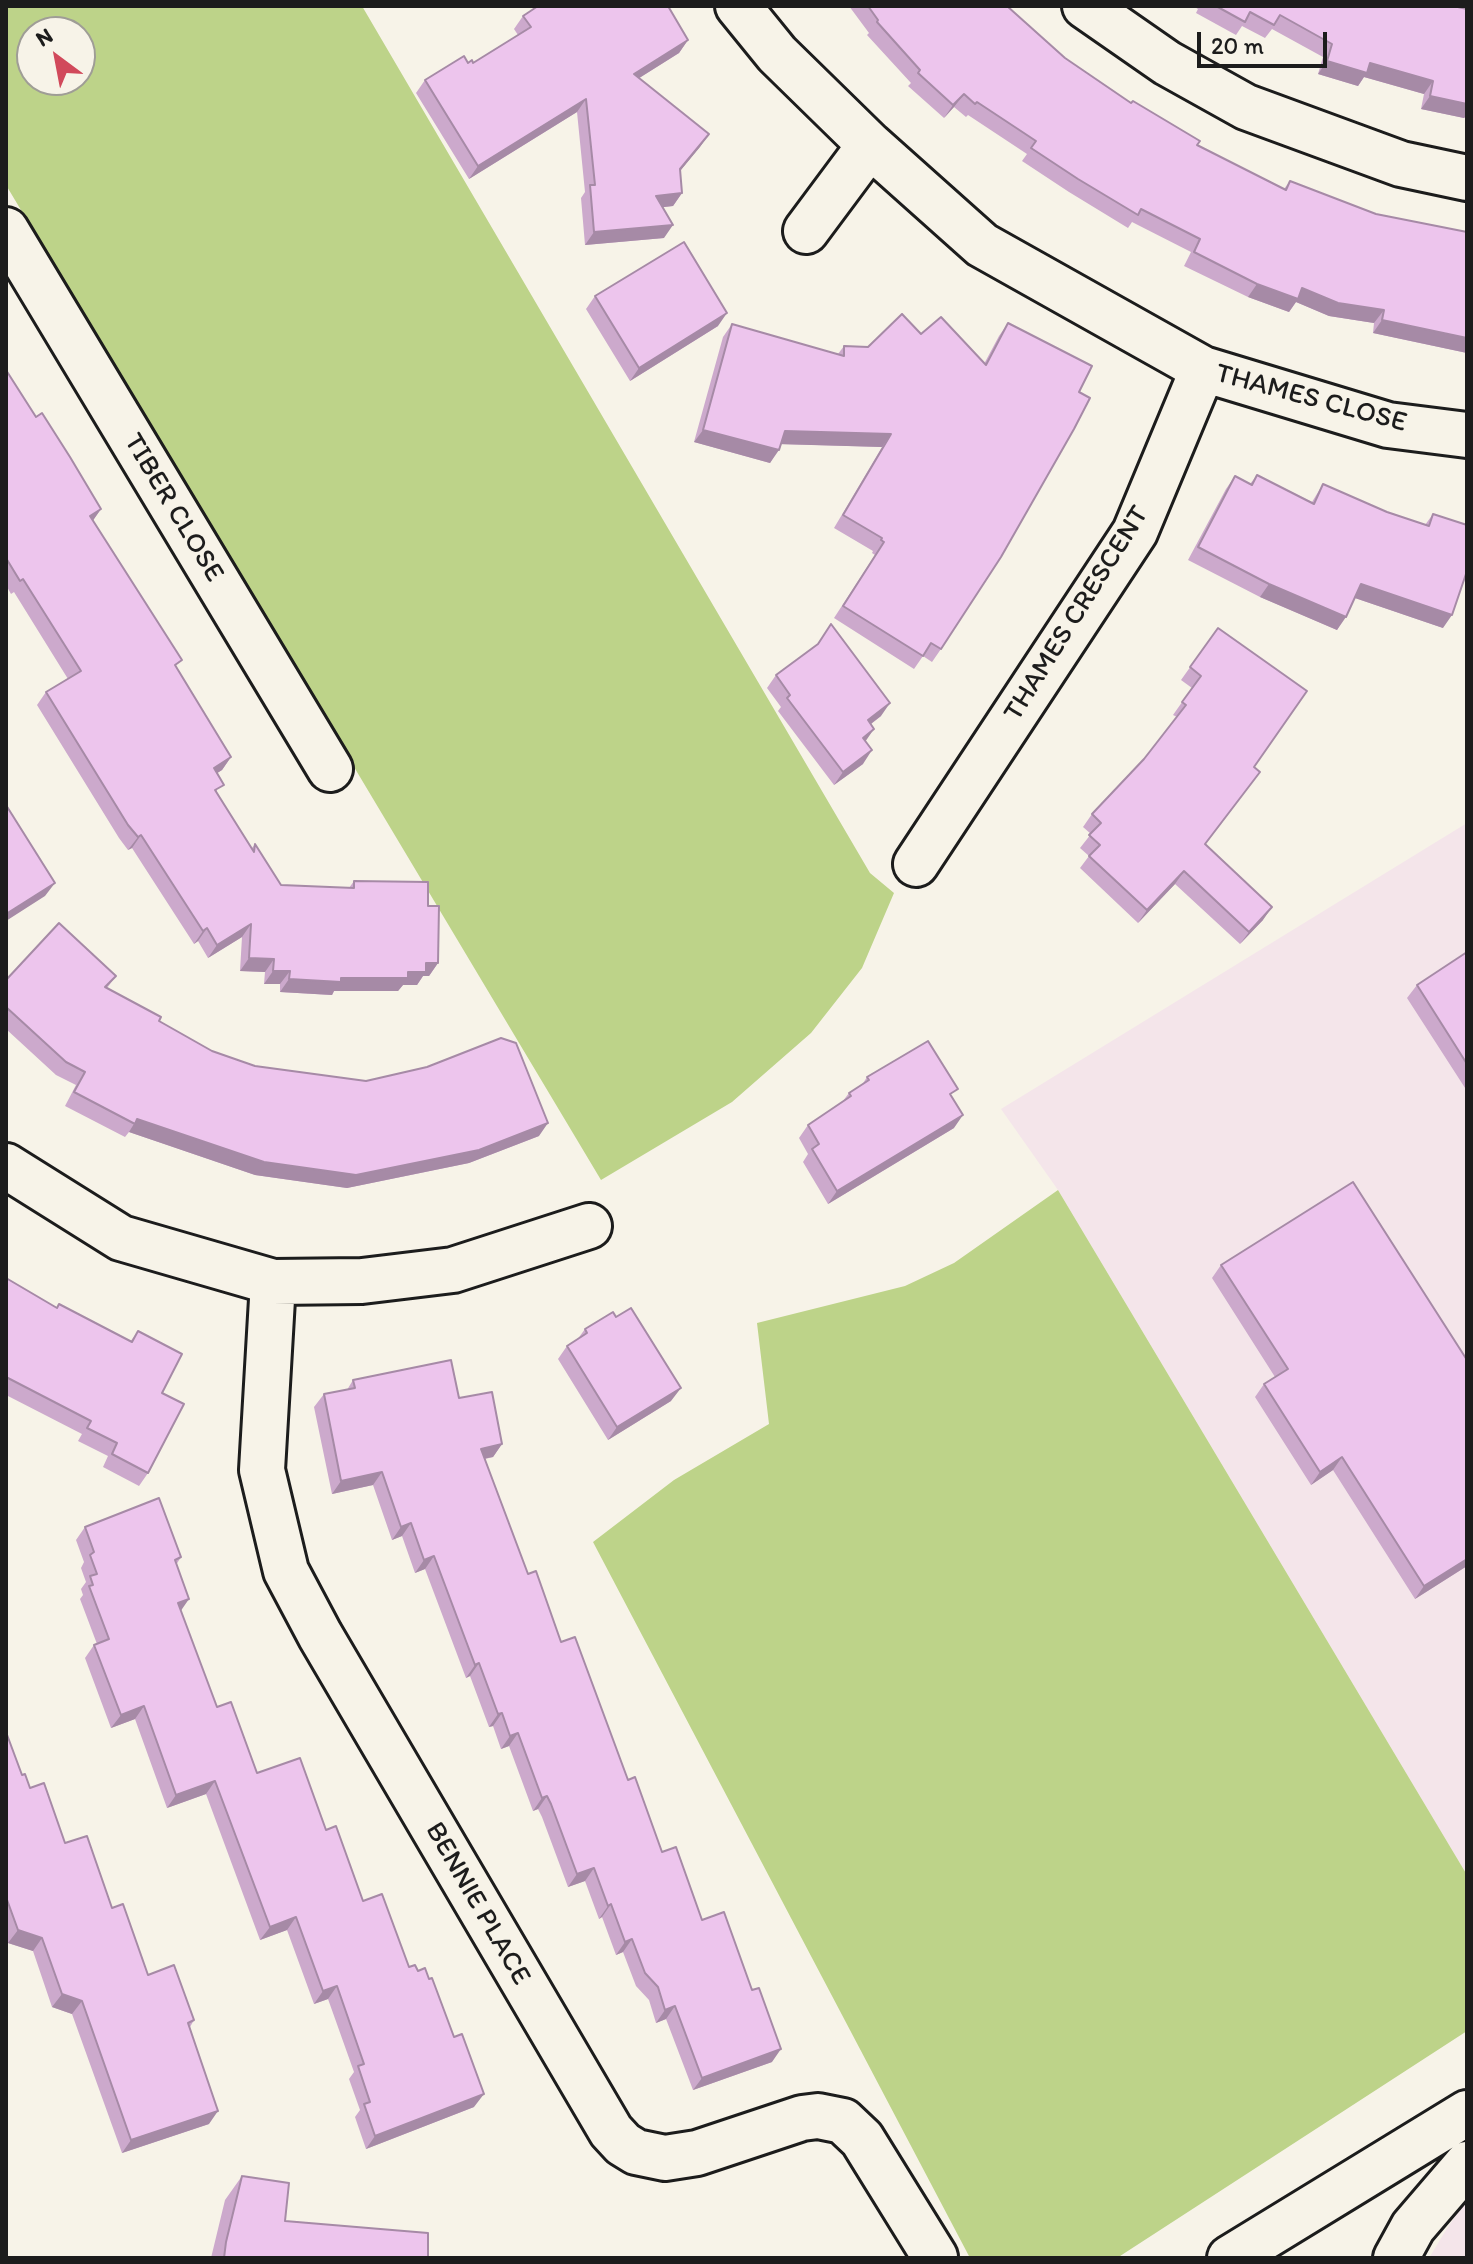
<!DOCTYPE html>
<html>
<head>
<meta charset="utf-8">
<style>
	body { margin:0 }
	#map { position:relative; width:1473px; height:2264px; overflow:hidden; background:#f7f3e8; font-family:Itim,sans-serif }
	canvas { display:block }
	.frame { position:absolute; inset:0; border:8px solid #1c1c1c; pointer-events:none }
	.north { position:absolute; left:16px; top:16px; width:80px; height:80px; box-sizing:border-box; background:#f7f3e8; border:2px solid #9f9d96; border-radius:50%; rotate:328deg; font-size:22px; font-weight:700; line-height:32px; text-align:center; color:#1c1c1c }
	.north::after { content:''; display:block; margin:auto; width:28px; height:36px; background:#d1495b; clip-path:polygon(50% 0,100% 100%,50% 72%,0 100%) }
	.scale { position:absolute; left:1197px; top:32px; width:130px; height:36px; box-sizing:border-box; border:4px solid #1c1c1c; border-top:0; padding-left:10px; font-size:24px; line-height:28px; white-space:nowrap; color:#1c1c1c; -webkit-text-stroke:6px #f7f3e8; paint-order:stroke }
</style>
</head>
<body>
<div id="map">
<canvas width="1473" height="2264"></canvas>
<div class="frame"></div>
<div class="north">N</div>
<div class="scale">20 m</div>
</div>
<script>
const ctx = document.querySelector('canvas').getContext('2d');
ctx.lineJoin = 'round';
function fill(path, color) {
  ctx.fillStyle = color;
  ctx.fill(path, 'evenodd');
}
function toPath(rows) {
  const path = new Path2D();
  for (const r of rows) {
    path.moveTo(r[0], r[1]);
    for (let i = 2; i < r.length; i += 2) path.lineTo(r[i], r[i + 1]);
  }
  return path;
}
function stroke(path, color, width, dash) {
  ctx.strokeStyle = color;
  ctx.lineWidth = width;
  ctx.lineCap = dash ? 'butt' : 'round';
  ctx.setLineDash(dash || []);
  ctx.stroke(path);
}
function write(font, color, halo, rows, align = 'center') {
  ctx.font = font + ' Itim,sans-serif';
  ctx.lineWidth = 8;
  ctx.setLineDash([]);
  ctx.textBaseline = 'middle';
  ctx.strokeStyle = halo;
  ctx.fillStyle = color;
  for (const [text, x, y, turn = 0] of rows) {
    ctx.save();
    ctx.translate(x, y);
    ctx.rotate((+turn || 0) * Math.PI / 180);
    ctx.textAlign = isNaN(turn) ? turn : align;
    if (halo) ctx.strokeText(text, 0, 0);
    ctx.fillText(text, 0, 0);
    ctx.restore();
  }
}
const built = toPath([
	[1467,823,1467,1875,1058,1190,1001,1109],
	[1467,2199,1467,2258,1429,2258,1446,2230]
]);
const green = toPath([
	[6,6,362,6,870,873,894,893,862,968,811,1033,732,1102,601,1180,6,185],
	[32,32,80,32,80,80,32,80],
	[1058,1190,1467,1875,1467,2031,1117,2258,970,2258,593,1542,674,1480,769,1424,757,1323,905,1286,954,1263]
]);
const minor = toPath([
	[738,6,777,54,870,145,982,245,1203,369,1388,425,1467,435],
	[1085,6,1167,63,1246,107,1401,164,1467,178],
	[6,230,330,769],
	[806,231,870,145],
	[916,864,1135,532,1203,369],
	[6,1166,121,1238,273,1282,362,1281,453,1270,589,1226],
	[273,1282,262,1470,286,1571,320,1635,611,2131,623,2144,636,2152,665,2158,697,2153,802,2118,818,2116,843,2121,862,2139,935,2257],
	[1230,2258,1467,2113],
	[1396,2258,1413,2227,1467,2164]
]);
const wall = toPath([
	[849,6,1007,6,1065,58,1131,103,1197,145,1284,189,1290,181,1376,214,1467,232,1467,353,1373,333,1374,323,1329,316,1296,302,1289,312,1248,297,1184,266,1191,252,1132,222,1128,228,1069,192,1022,161,1027,154,968,115,966,117,954,107,944,118,908,86,911,83,867,35,869,33],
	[1193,6,1453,6,1467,9,1467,115,1464,118,1421,109,1424,94,1364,77,1358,86,1318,74,1323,57,1272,29,1265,38,1242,26,1236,35,1196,13,1198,9],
	[523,16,688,40,679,53,639,78,709,134,680,171,682,193,673,206,663,207,664,238,585,245,581,198,585,192,577,112,469,179,416,93,425,80,468,63,473,63,518,35,514,29],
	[595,296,718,326,630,381,586,309],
	[1008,323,941,649,932,662,923,656,914,669,834,618,875,555,872,553,873,551,834,528,882,447,781,444,770,463,694,442,723,337,732,324,838,354,844,346,868,347,921,334,984,364,999,336],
	[6,370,36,417,101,509,93,520,177,668,231,757,222,770,217,773,217,794,252,848,255,844,281,885,349,888,354,881,428,906,438,963,429,976,423,976,417,985,403,985,398,991,334,991,332,995,280,992,280,984,264,984,265,972,240,971,242,937,208,958,198,941,194,944,132,848,128,850,119,838,37,705,46,692,68,679,14,592,11,594,6,585],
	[1257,475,1312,502,1323,484,1387,512,1425,525,1433,514,1443,628,1355,598,1337,630,1260,597,1188,560,1226,489,1235,476,1250,484],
	[1218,628,1254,767,1251,784,1205,845,1263,920,1240,944,1175,884,1138,923,1080,868,1089,856,1080,848,1091,834,1083,827,1092,814,1144,759,1177,717,1173,715,1192,688,1181,680],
	[776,675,881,716,871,724,865,742,863,764,834,785,778,711,781,707,767,688],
	[1467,952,1467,1091,1407,998,1417,985],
	[116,976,107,988,159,1021,212,1051,255,1066,539,1136,469,1163,347,1188,255,1175,129,1132,125,1137,65,1106,76,1085,56,1075,6,1029,6,980],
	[867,1077,952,1097,954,1128,828,1204,803,1162,808,1154,799,1138,808,1125,843,1101,849,1093,862,1085],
	[1221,1265,1467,1360,1467,1566,1415,1599,1333,1470,1311,1485,1255,1397,1264,1384,1275,1377,1212,1278],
	[6,1278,56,1308,130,1342,138,1331,162,1393,148,1473,139,1486,103,1467,108,1456,78,1441,82,1434,6,1395],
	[616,1317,671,1401,608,1440,558,1359,567,1346,577,1340,585,1329],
	[353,1380,459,1398,502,1444,493,1457,485,1459,528,1574,662,1852,702,1920,772,2062,693,2090,666,2019,656,2023,649,2000,636,1986,623,1952,616,1955,602,1917,599,1919,585,1881,568,1887,542,1817,538,1809,533,1811,509,1746,501,1749,493,1726,489,1727,470,1676,466,1678,425,1569,415,1573,402,1536,392,1540,373,1485,332,1494,314,1407,324,1394,347,1390],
	[85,1527,181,1557,176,1565,181,1612,217,1707,257,1773,326,1830,363,1901,409,1967,474,2107,366,2149,355,2117,360,2110,349,2079,354,2072,328,1999,314,2004,287,1930,260,1940,206,1794,167,1808,135,1719,111,1728,85,1658,94,1645,97,1644,80,1599,83,1595,81,1589,86,1582,81,1568,84,1562,76,1540],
	[6,1732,22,1775,65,1843,112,1908,148,1975,194,2020,190,2027,209,2124,122,2153,72,2014,52,2007,33,1951,8,1943,6,1936],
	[242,2176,285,2221,428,2258,211,2258,225,2200]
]);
const shadedWall = toPath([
	[688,40,679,53,625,87,634,74],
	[1327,61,1370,63,1433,81,1424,94,1364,77,1358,86,1318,74],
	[964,94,954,107,944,118,953,105],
	[1430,96,1467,104,1467,115,1464,118,1421,109],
	[586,99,577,112,469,179,478,166],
	[709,134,700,147,671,182,680,169],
	[682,193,673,206,647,209,656,196],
	[673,225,664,238,585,245,594,232],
	[1257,284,1302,288,1384,310,1374,323,1329,316,1296,302,1289,312,1248,297],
	[727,313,718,326,630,381,639,368],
	[1382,320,1467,338,1467,353,1373,333],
	[703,430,779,450,770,463,694,442],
	[785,431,891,434,882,447,776,444],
	[101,509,92,522,90,516],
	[1269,584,1346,617,1337,630,1260,597],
	[1361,584,1452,615,1443,628,1352,597],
	[890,703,881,716,859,733,868,720],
	[874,729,865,742,863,738],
	[872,750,863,764,834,785,843,772],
	[231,757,222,770,205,781,214,768],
	[141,835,132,848,128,850,138,837],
	[1184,871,1175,884,1138,923,1147,910],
	[55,883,45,896,6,921,6,914],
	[1272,907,1263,920,1240,944,1249,932],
	[251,924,242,937,208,958,217,945],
	[207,928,198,941,194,944,203,931],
	[249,958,274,959,265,972,240,971],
	[426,963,438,963,429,976,423,976,417,985,403,985,398,991,334,991,332,995,280,992,289,979,341,978],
	[273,971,290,971,280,984,264,984],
	[963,1115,954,1128,828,1204,837,1191],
	[137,1119,548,1123,539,1136,469,1163,347,1188,255,1175,129,1132],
	[681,1388,671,1401,608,1440,617,1427],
	[502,1444,493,1457,472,1461,481,1449],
	[1342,1457,1333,1470,1311,1485,1320,1472],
	[382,1472,373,1485,332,1494,341,1481],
	[411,1523,402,1536,392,1540,401,1527],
	[434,1556,425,1569,415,1573,424,1560],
	[1467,1559,1467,1566,1415,1599,1424,1586],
	[189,1599,180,1612,178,1603],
	[479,1663,470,1676,466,1678,475,1665],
	[144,1706,135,1719,111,1728,121,1715],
	[502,1713,493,1726,489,1727,498,1714],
	[518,1733,509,1746,501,1749,510,1736],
	[215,1781,206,1794,167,1808,176,1795],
	[547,1796,538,1809,533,1811,542,1798],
	[594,1868,585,1881,568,1887,577,1874],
	[611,1904,602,1917,599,1919,608,1906],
	[296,1917,287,1930,260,1940,270,1927],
	[18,1930,42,1938,33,1951,8,1943],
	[632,1939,623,1952,616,1955,625,1942],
	[337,1986,328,1999,314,2004,323,1991],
	[62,1994,82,2001,72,2014,52,2007],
	[675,2006,666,2019,656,2023,665,2010],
	[781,2049,772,2062,693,2090,702,2078],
	[484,2094,474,2107,366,2149,375,2136],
	[218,2111,209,2124,122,2153,131,2140]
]);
const building = toPath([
	[538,6,668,6,688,40,634,74,709,134,680,169,682,193,656,196,673,225,594,232,590,185,595,185,586,99,478,166,425,80,464,56,468,63,472,60,473,63,531,27,523,16,538,6],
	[868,6,1007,6,1065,58,1131,103,1133,101,1200,141,1197,145,1286,190,1290,181,1376,214,1467,232,1467,338,1382,320,1384,310,1338,303,1302,288,1298,299,1257,284,1194,252,1200,239,1141,209,1138,215,1078,179,1031,148,1036,141,977,102,975,104,964,94,953,105,918,73,920,70,877,22,878,20,868,6],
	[1216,6,1453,6,1467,9,1467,104,1430,96,1433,81,1370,63,1367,73,1327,61,1332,44,1280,15,1274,25,1250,12,1245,22,1216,6],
	[684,242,727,313,639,368,595,296,684,242],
	[902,314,921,334,941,317,986,365,1008,323,1092,366,1079,392,1090,398,1074,429,1001,557,941,649,931,643,923,656,843,606,884,542,881,540,882,538,843,515,891,434,785,431,779,450,703,430,732,324,844,356,844,346,868,347,902,314],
	[6,370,36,417,42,413,70,457,101,509,90,516,182,660,175,665,231,757,214,768,224,785,215,790,254,852,255,844,281,885,354,888,354,881,428,882,428,906,439,906,438,963,426,963,426,972,408,972,408,978,341,978,341,982,289,979,290,971,273,971,274,959,249,958,251,924,217,945,207,928,203,931,141,835,138,837,128,825,46,692,81,671,23,579,20,581,6,558,6,370],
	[1257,475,1314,504,1323,484,1387,512,1429,526,1433,514,1467,525,1467,571,1452,615,1361,584,1346,617,1269,584,1198,547,1235,476,1252,485,1257,475],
	[831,624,890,703,868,720,874,729,863,738,872,750,843,772,787,698,790,695,776,675,818,644,831,624],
	[1218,628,1307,691,1254,767,1260,772,1205,844,1272,907,1249,932,1184,871,1147,910,1089,856,1100,845,1089,835,1101,823,1092,814,1144,759,1186,705,1182,702,1201,676,1190,667,1218,628],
	[6,805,55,883,6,914,6,805],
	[59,923,116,976,105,987,161,1017,159,1021,212,1051,255,1066,366,1081,427,1067,501,1038,516,1043,548,1123,479,1150,356,1175,264,1162,137,1119,135,1124,74,1092,85,1072,66,1062,6,1007,6,980,59,923],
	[1467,952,1467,1064,1417,985,1467,952],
	[928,1041,958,1089,950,1094,963,1115,837,1191,812,1149,819,1144,808,1125,851,1096,849,1093,869,1080,867,1077,928,1041],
	[1353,1182,1467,1360,1467,1559,1424,1586,1342,1457,1320,1472,1264,1384,1288,1369,1221,1265,1353,1182],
	[6,1278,57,1308,59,1304,132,1342,138,1331,182,1354,162,1393,184,1404,148,1473,112,1454,117,1443,87,1428,91,1421,6,1377,6,1278],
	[631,1308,681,1388,617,1427,567,1346,587,1333,585,1329,613,1312,616,1317,631,1308],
	[451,1360,459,1398,492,1392,502,1444,481,1449,528,1574,536,1571,561,1642,575,1637,628,1780,635,1777,662,1852,676,1847,702,1920,724,1912,752,1990,759,1988,781,2049,702,2078,675,2006,665,2010,658,1987,645,1973,632,1939,625,1942,611,1904,608,1906,594,1868,577,1874,551,1804,547,1796,542,1798,518,1733,510,1736,502,1713,498,1714,479,1663,475,1665,434,1556,424,1560,411,1523,401,1527,382,1472,341,1481,324,1394,355,1388,353,1380,451,1360],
	[159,1498,181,1557,175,1560,189,1599,178,1603,217,1707,231,1702,257,1773,300,1758,326,1830,336,1826,363,1901,382,1894,409,1967,415,1965,418,1971,425,1968,429,1979,432,1978,454,2037,462,2034,484,2094,375,2136,364,2104,370,2102,358,2066,364,2064,337,1986,323,1991,296,1917,270,1927,215,1781,176,1795,144,1706,121,1715,94,1645,109,1639,89,1586,93,1585,90,1576,97,1574,90,1555,94,1552,85,1527,159,1498],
	[6,1732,22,1775,25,1774,30,1788,44,1783,65,1843,87,1836,112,1908,123,1904,148,1975,174,1965,194,2020,188,2023,218,2111,131,2140,82,2001,62,1994,42,1938,18,1930,6,1897,6,1732],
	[242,2176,289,2183,285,2221,428,2233,428,2258,224,2258,226,2242,242,2176]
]);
const streetNames = [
	["THAMES CLOSE",1311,399,15],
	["TIBER CLOSE",173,508,59],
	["THAMES CRESCENT",1077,614,-58],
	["BENNIE PLACE",477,1904,60]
];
fill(built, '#f4e5ea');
fill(green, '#bdd389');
stroke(minor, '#1c1c1c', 50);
stroke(minor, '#f7f3e8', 44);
fill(wall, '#cca9cc');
fill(shadedWall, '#a68aa6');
fill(building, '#edc5ed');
stroke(building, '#a68aa6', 2);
write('28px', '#1c1c1c', '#f7f3e8', streetNames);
</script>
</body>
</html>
